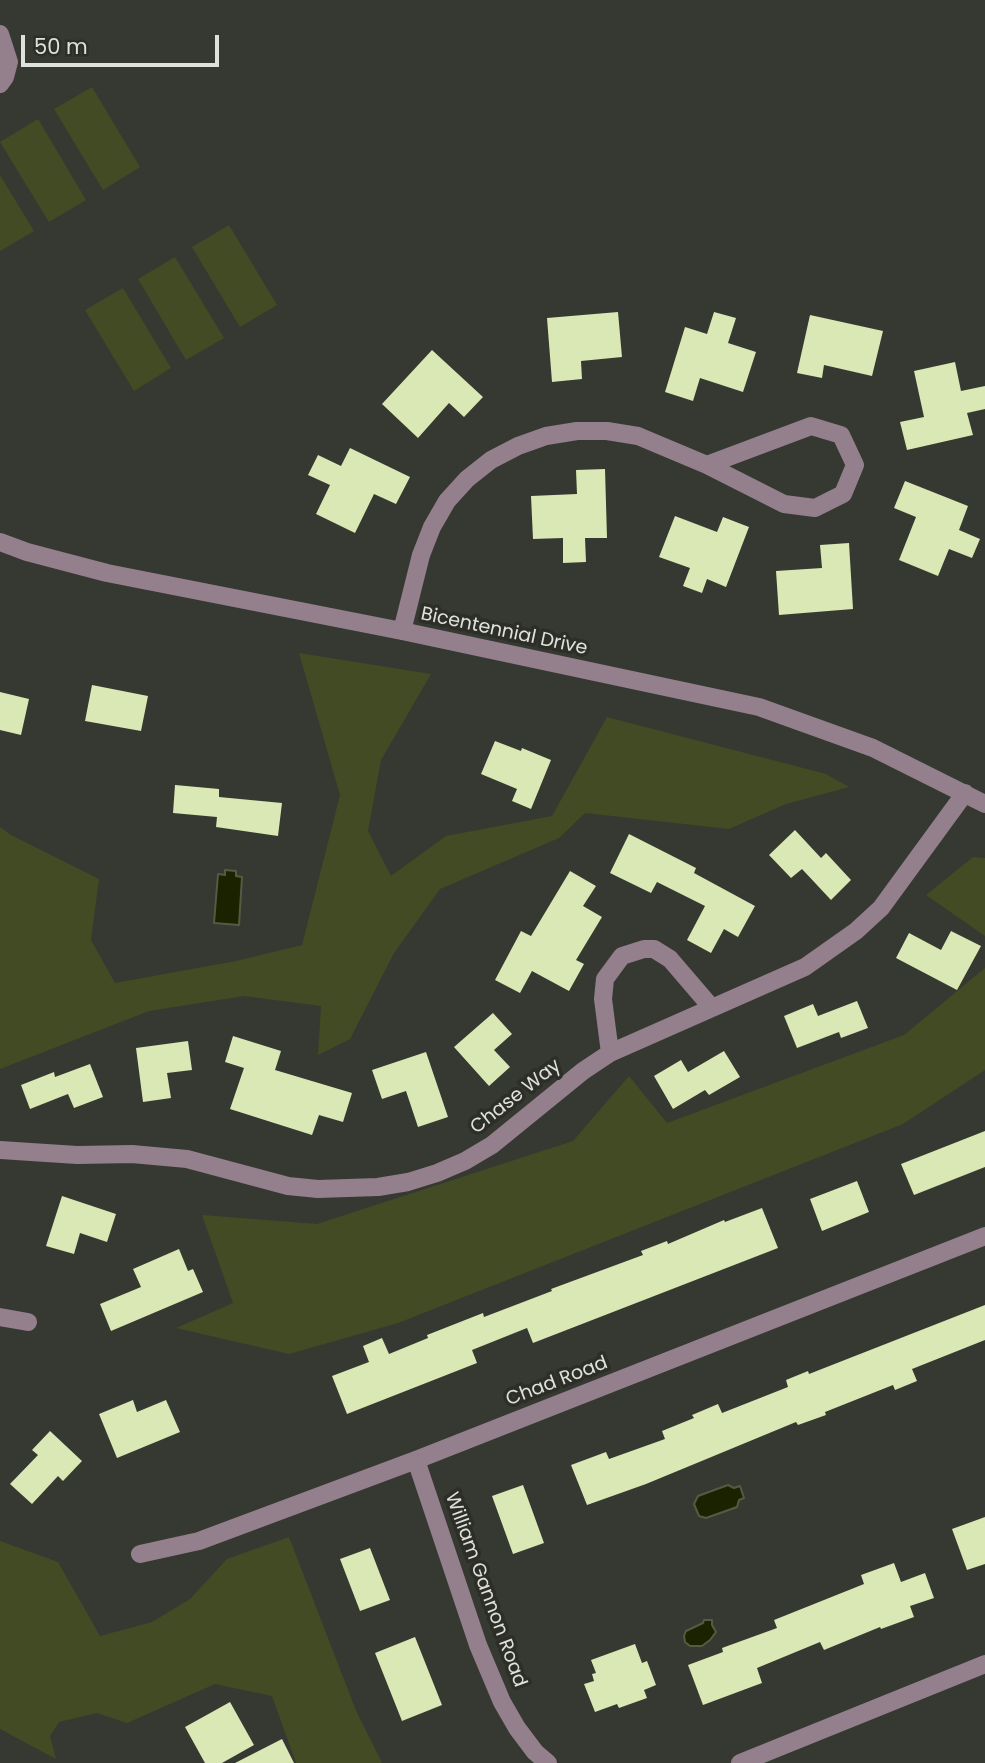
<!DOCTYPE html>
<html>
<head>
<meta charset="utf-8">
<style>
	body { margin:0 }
	#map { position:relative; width:985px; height:1763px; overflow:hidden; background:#363931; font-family:Poppins,sans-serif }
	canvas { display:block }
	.scale { position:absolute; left:21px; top:35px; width:198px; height:32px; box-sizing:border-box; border:4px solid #dfe1dc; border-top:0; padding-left:9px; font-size:21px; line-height:24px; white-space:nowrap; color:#dfe1dc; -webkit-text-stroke:5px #2c2e27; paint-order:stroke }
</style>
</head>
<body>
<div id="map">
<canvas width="985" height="1763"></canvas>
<div class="scale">50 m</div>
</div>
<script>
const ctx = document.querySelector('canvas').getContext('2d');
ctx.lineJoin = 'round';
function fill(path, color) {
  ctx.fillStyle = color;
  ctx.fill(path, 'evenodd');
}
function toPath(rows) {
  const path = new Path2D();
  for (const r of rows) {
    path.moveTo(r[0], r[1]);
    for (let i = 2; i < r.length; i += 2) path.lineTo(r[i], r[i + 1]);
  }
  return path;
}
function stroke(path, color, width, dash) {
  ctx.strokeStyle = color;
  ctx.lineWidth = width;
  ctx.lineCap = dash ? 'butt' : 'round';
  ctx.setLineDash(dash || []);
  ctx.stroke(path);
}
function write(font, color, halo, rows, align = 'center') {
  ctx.font = font + ' Poppins,sans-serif';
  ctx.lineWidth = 7;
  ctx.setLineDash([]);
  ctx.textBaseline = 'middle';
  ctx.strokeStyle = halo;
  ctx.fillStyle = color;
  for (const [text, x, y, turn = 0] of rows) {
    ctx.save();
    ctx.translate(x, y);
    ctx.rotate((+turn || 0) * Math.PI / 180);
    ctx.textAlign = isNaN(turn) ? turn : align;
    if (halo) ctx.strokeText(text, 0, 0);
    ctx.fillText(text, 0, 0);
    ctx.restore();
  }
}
const green = toPath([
	[92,87,140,167,103,190,54,109],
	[38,119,86,200,49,222,0,142],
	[0,175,34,231,0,251],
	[229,225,277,305,240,327,192,247],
	[175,257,224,338,186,360,138,279],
	[123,288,171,368,134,391,85,310],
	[299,653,431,674,381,760,368,831,391,876,446,836,552,816,607,717,826,774,849,787,786,804,729,829,585,813,559,838,440,889,394,953,350,1039,318,1055,321,1006,244,996,149,1011,0,1069,0,827,11,835,99,879,91,940,115,983,236,961,302,945,340,795],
	[973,857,985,858,985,936,926,895],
	[985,968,985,1070,903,1124,398,1323,289,1354,176,1328,233,1303,202,1215,317,1224,573,1141,629,1076,667,1123,904,1035],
	[289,1537,357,1713,382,1763,296,1763,272,1696,215,1684,127,1723,97,1713,59,1722,50,1736,56,1759,0,1729,0,1541,58,1562,100,1636,152,1622,190,1599,227,1559]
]);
const water = toPath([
	[225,870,236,871,236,876,242,877,239,925,214,923,218,874,225,875,225,870],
	[728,1485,734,1488,740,1486,744,1498,739,1500,737,1507,706,1518,699,1516,694,1504,698,1496,728,1485],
	[704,1620,712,1620,712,1625,716,1632,710,1640,702,1646,690,1646,685,1642,684,1636,686,1631,703,1623,704,1620]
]);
const building = toPath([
	[618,312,622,357,581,361,582,379,552,382,547,318],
	[714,312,736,318,728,343,756,352,743,392,700,378,693,401,665,392,685,327,707,334],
	[810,315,883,331,872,376,824,365,822,378,797,373],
	[432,350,483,397,464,417,449,403,418,438,382,404],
	[955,362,961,391,985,386,985,409,967,413,973,435,907,450,900,422,924,417,914,371],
	[350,448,410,477,396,504,374,494,355,533,316,514,330,485,308,475,318,455,341,466],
	[605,469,607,538,585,538,586,562,563,563,563,538,533,539,531,496,577,494,576,470],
	[905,481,968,506,959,530,980,539,972,558,949,549,938,576,899,560,916,517,894,508],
	[675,516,717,532,723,517,749,527,726,587,707,579,702,593,683,586,690,568,659,557],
	[849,543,853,609,779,615,776,571,822,568,820,545],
	[92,685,148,696,141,731,85,721],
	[0,692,29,699,21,735,0,730],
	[495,741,521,751,522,748,551,760,531,809,512,801,517,789,481,774],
	[175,785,219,789,219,797,282,803,278,836,216,827,217,817,173,813],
	[795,830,821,858,826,853,851,880,831,900,802,869,791,878,769,855],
	[629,834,696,868,694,873,755,906,738,937,724,929,711,953,687,940,705,906,657,882,651,893,610,873],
	[570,871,596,886,583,906,602,917,576,960,584,964,569,991,532,971,520,993,495,980,521,931,531,936],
	[951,931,981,946,957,990,896,958,909,933,941,950],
	[857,1001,868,1028,841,1038,839,1032,797,1048,784,1016,813,1004,818,1016],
	[493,1013,512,1034,494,1050,510,1067,489,1086,454,1047],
	[233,1036,281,1051,275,1070,352,1093,343,1122,319,1115,312,1135,230,1109,244,1068,225,1062],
	[188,1041,192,1070,167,1073,171,1098,143,1102,136,1048],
	[724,1051,740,1077,709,1095,705,1090,673,1109,654,1076,681,1060,688,1072],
	[426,1052,448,1117,418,1127,406,1091,382,1099,372,1070],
	[90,1064,103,1097,74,1108,68,1094,30,1109,21,1085,54,1072,55,1077],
	[985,1131,985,1167,914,1195,901,1164],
	[857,1181,869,1212,822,1231,810,1199],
	[62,1196,116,1214,107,1242,80,1233,74,1254,46,1246],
	[762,1208,778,1248,533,1343,527,1328,472,1350,477,1363,347,1414,332,1376,369,1362,363,1346,382,1338,389,1354,428,1338,427,1335,483,1313,484,1317,552,1291,551,1289,643,1255,641,1251,667,1241,668,1244,724,1220,725,1222],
	[179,1249,188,1271,193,1269,203,1292,111,1331,100,1304,141,1287,133,1269],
	[985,1305,985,1340,912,1369,917,1381,895,1390,893,1385,825,1412,826,1415,798,1425,796,1422,646,1484,587,1505,571,1465,606,1452,609,1459,665,1439,662,1431,694,1418,692,1415,718,1404,722,1413,788,1387,786,1380,808,1371,809,1374],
	[133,1400,137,1412,166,1400,180,1432,117,1458,99,1414],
	[50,1431,82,1461,63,1481,58,1476,32,1504,10,1484,38,1455,32,1450],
	[523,1485,544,1543,513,1554,492,1496],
	[985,1517,985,1564,967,1570,952,1529],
	[370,1548,390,1600,360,1611,340,1559],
	[894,1563,901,1582,925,1573,934,1598,910,1606,914,1617,881,1629,880,1627,824,1650,820,1642,757,1668,762,1683,703,1705,688,1665,723,1652,722,1648,777,1628,774,1620,864,1584,861,1575],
	[415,1637,442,1705,402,1721,375,1653],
	[635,1644,642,1663,647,1661,656,1685,644,1690,647,1698,619,1708,617,1704,595,1712,584,1684,594,1681,592,1674,596,1673,591,1660],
	[230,1702,254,1745,222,1763,205,1763,185,1727],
	[282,1739,294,1763,235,1763]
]);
const minor = toPath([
	[0,34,9,62,5,77,0,84],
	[0,542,27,552,107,573,402,631,759,707,873,748,985,804],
	[402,631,421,555,432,527,447,501,467,479,491,460,518,446,546,436,577,431,607,431,638,436,707,465,784,504,815,508,843,494,855,465,841,435,811,426,707,465],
	[610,1053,603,999,605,979,622,956,644,949,654,949,670,959,712,1008],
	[0,1150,77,1155,132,1154,187,1159,288,1186,318,1189,378,1187,408,1182,437,1173,465,1161,492,1145,583,1071,610,1053,805,967,856,931,881,908,965,793],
	[0,1317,28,1322],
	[416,1460,478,1645,502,1702,517,1728,535,1752,548,1763],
	[140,1554,199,1541,416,1460,985,1236],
	[740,1763,985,1664]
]);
const streetNames = [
	["Bicentennial Drive",504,632,12],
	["Chase Way",516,1097,-38],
	["Chad Road",557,1382,-21],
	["William Gannon Road",485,1590,70]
];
fill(green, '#424b24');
fill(water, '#1a2200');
stroke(water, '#555b42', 2);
fill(building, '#d9e8b4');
stroke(minor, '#947f8c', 18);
write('19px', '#dfe1dc', '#2c2e27', streetNames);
</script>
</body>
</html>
